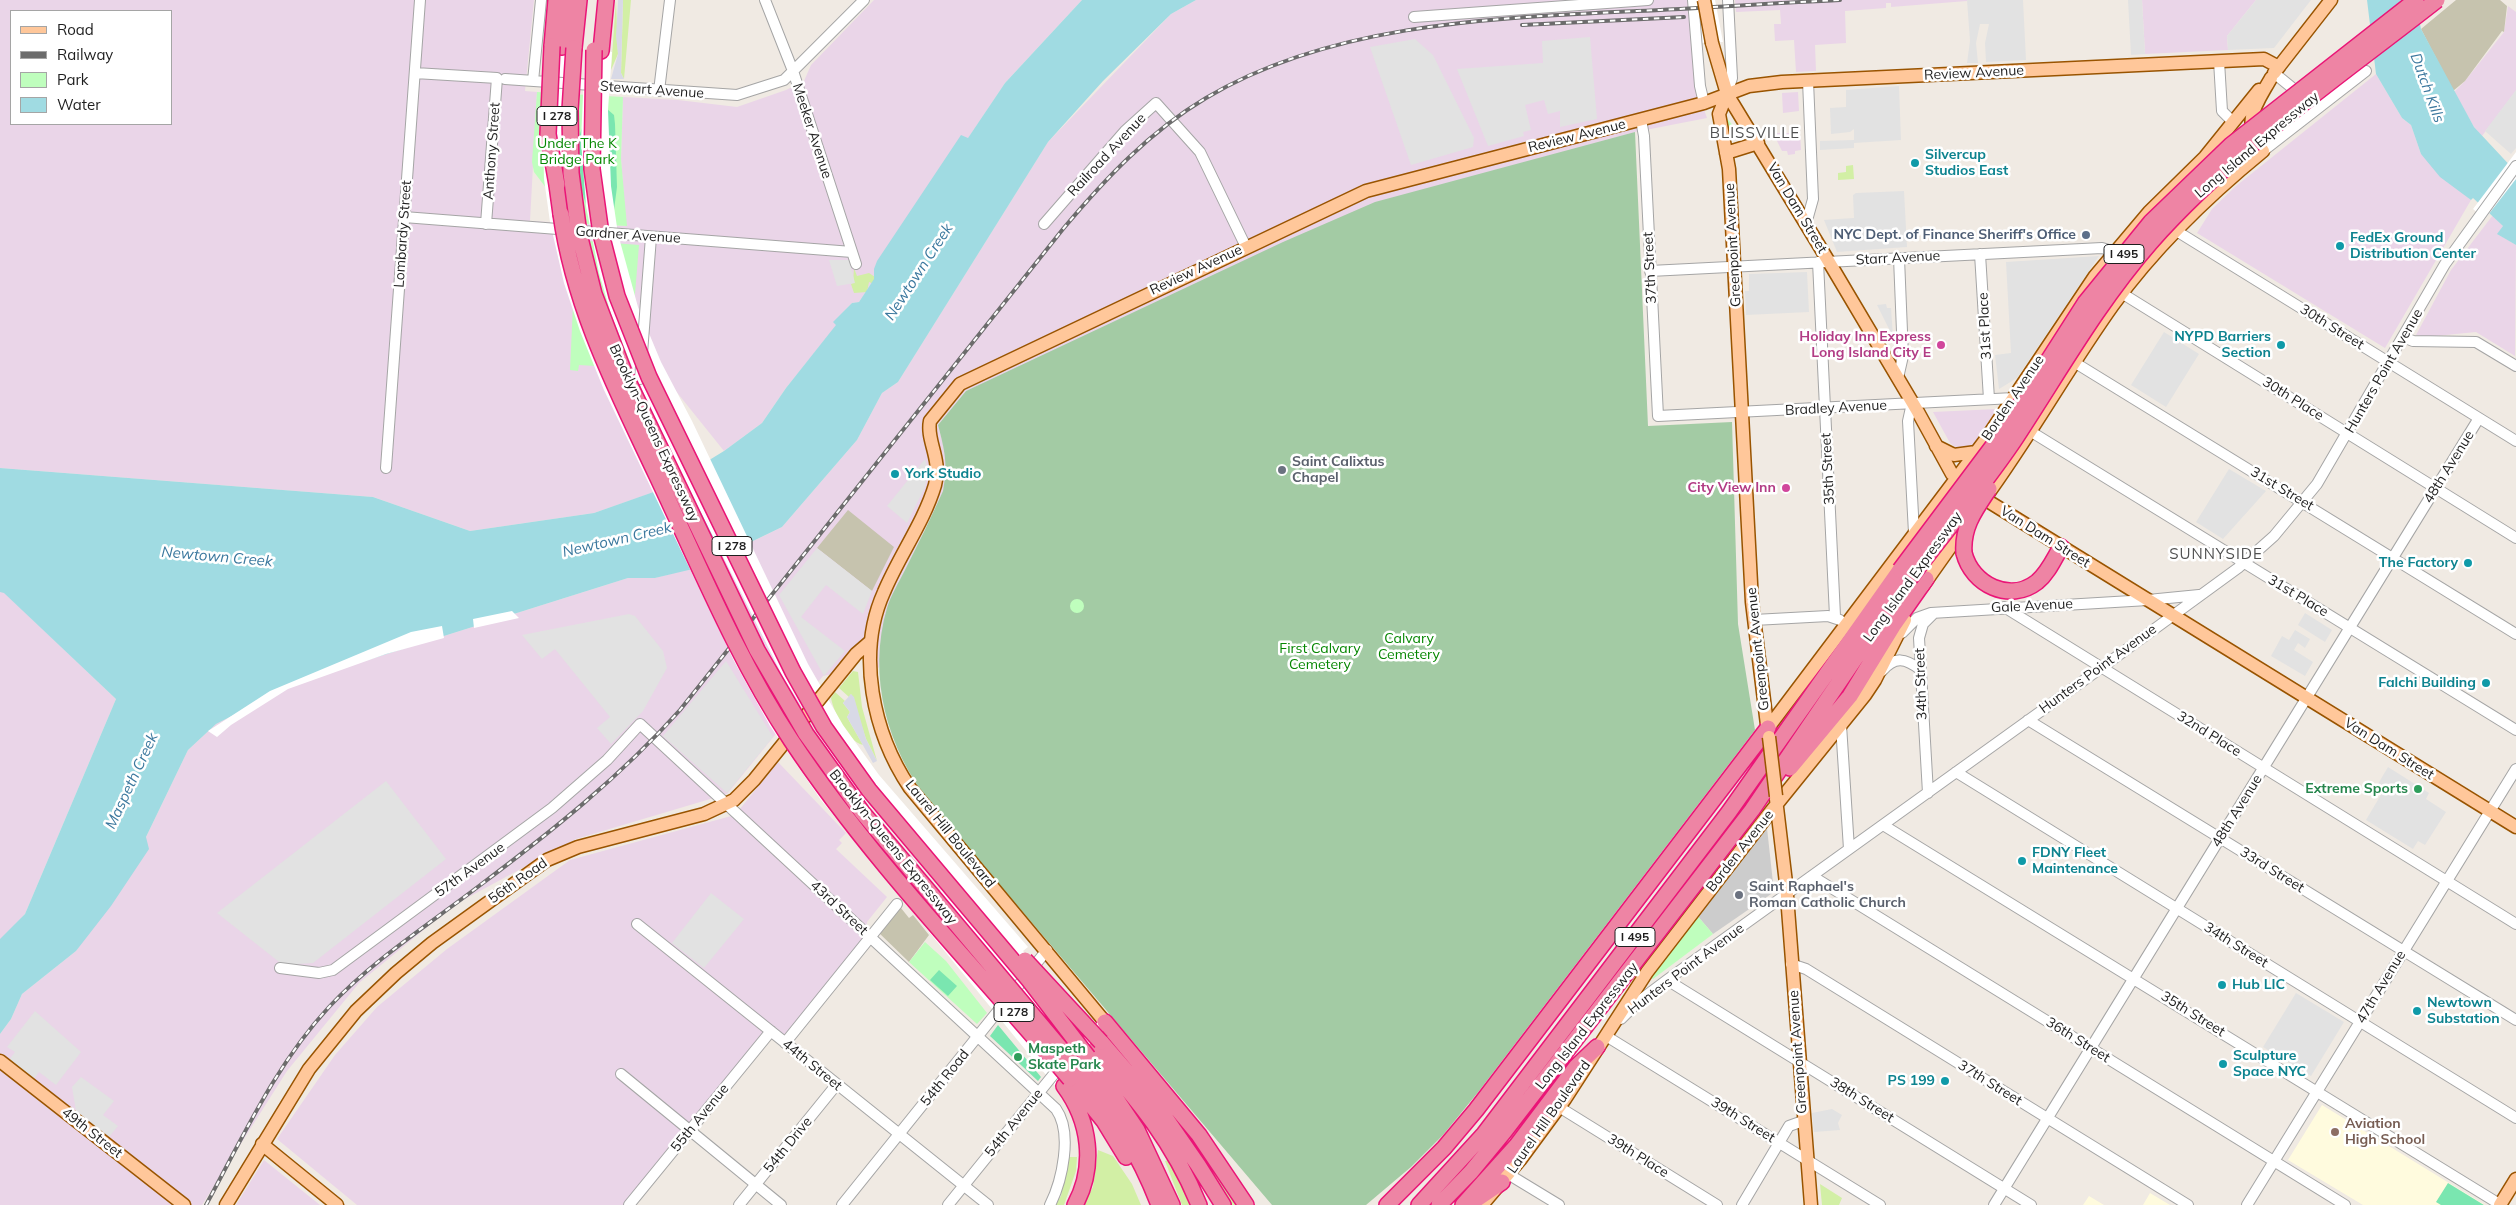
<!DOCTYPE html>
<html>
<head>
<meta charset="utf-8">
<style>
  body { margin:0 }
  #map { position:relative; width:2516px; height:1205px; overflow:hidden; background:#f0eae3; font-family:Mulish,sans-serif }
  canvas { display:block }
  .legend { position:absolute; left:10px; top:10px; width:162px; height:115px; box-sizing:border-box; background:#fff; border:1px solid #a5a5a5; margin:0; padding:6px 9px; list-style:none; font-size:15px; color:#1e1e1e }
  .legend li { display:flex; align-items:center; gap:10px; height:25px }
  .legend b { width:25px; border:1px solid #a5a5a5 }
</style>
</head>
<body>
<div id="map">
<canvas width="2516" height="1205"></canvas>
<ul class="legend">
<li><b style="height:6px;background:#ffc79a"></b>Road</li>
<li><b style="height:6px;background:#6c6c6c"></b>Railway</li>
<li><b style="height:14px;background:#bffebd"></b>Park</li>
<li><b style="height:14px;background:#a0dbe2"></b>Water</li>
</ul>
</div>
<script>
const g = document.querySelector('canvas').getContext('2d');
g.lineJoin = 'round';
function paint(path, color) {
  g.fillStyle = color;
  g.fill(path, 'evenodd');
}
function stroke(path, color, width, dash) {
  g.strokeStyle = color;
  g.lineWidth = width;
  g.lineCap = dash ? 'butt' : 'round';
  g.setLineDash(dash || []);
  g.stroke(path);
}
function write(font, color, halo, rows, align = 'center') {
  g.font = font + ' Mulish,sans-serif';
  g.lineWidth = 5;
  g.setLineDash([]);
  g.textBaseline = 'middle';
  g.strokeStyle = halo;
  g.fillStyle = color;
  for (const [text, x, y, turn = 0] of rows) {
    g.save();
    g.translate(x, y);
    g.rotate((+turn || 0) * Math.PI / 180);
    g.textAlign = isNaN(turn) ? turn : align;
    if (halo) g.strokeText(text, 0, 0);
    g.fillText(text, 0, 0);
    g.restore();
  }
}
const industrial = new Path2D(`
  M0 0H534L525 91 537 92 530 221 626 226 621 159 623 97 678 100 737 107 786 90 804 81 811 65 874 0H1082L1005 83 859 302 852 303 834 322 837 325 786 388 762 423 724 451 675 390 619 392 663 489 594 513 470 531 373 497 0 468ZM11 11H171V124H11Z
  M1196 0H1688L1695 84 1707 118 1635 132 966 391 938 425 947 458V475L943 492 888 606 881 637 879 668 862 656 851 670 823 676 727 794 576 839 454 905 359 983 287 1071 202 1205H0V1034L11 1019 22 994 76 951 146 837 188 750 216 724 301 681 628 578H655L706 564 782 527 857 440 882 393 898 382 1048 142 1171 14Z
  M1735 0H1967V1L1891 7V3H1886V8L1845 11 1846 43 1815 45 1816 71 1796 72 1794 40 1775 41 1774 24H1781L1780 10 1736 12Z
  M2142 0H2256L2227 36 2228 50 2145 54Z
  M2508 6 2516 12V91L2482 136 2474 127 2454 92 2465 81 2504 32Z
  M2376 74 2402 118 2411 125 2421 154 2471 200 2385 348 2197 233 2212 209 2236 186Z
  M1798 92 1799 111 1783 113 1782 93Z
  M1773 133H1800L1801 150 1795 151V154L1788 155 1787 151H1782Z
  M2493 215 2503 226 2498 234 2516 245 2515 356 2476 332 2426 337 2416 335 2451 270Z
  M1997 409 1972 446 1958 449 1950 443 1933 412Z
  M0 592H4L116 699 25 914 0 941Z
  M778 762 846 833 839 840 842 843 836 849 887 897 867 922 866 943 785 1043 772 1032 629 1205H357L277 1139 335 1055 377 1007 447 949 570 860 735 815Z
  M264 1160 320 1205H236Z`);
const education = new Path2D(`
  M2322 1105 2485 1205H2363L2288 1160Z
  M2150 1193 2170 1205H2143Z
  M2089 1196 2104 1205H2083Z`);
const religious = new Path2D(`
  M1767 828 1774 892 1713 934 1695 913Z`);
const construction = new Path2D(`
  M2456 0H2500L2507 6 2504 32 2502 31 2465 81 2453 91 2421 29Z
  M848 510 894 547 872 591 817 548Z
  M901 908 909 918 913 915 929 935 909 962 878 932Z`);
const grass = new Path2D(`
  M616 0 618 54 611 70Z
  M623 0H631L624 79 621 73Z
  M1853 165 1854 179 1838 180V173L1846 172V166Z
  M854 268 857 276 869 273 878 279 874 284 869 282 867 292 854 293 851 284 853 283Z
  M853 671 858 672 862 707 877 761 866 739 851 694 849 697 839 688Z
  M835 692 845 701 843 703 850 712 847 717 863 745C847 741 834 713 831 698Z
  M1172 1114H1177L1241 1205H1230L1221 1195Z
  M1098 1150 1113 1156 1132 1184 1141 1205H1083L1093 1187Z
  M1068 1157H1077L1076 1171 1064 1205H1055L1061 1196Z
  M1168 1160 1178 1176 1191 1205H1182L1165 1161Z
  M1820 1184 1842 1198 1839 1205H1822Z`);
const cemetery = new Path2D(`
  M1635 132 1648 426 1732 422 1738 624 1755 730 1479 1091 1443 1135 1411 1167 1366 1205H1272L931 804C887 749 867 676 887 608 891 595 899 582 905 570 918 544 931 518 943 491 948 465 945 451 938 425L966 391 1283 242 1375 202Z`);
const park = new Path2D(`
  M537 92 623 97 621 159 627 226 550 222V193L534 172 532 162Z
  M1726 117 1742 137 1731 140Z
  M576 240 639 245 629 368 579 365 578 371 570 370Z
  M1070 606a7 7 0 1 1 14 0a7 7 0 1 1-14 0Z
  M1695 913 1713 934 1653 979 1650 977Z
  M925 942 946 961 987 1013 977 1024 909 962Z`);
const pitch = new Path2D(`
  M607 109 614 115 615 124 617 187 614 210 587 206C579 187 573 142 584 124 588 117 600 113 607 109Z
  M939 970 957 986 948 996 930 980Z
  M998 1025 1041 1077 1038 1081 990 1036Z
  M2448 1183 2484 1205H2441L2436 1202Z`);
const parking = new Path2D(`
  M1967 0H2023L2026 60 1986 62 1985 43 1989 24H1980L1976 43 1978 63H1967L1970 41Z
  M2128 0H2142L2145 54 2131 55Z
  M2256 0H2311L2274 48 2228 50 2227 36Z
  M1590 37 1597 119 1560 127V111L1548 114 1544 100 1525 105 1531 130 1523 132 1524 136 1488 146 1457 69 1543 63 1542 41Z
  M1415 39 1433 55 1474 138 1473 147 1411 165 1370 47Z
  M1899 86 1901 140 1854 143V148L1820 150V141L1854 140V129L1850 132 1831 134 1830 108 1846 107V90Z
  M2516 90V148L2511 154 2485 131Z
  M1904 191 1907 247 1837 252 1824 220 1854 218 1853 195 1856 193Z
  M2099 256 2017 378 1999 389 1995 355 2011 353 2006 262Z
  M829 260H849L855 283 837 286Z
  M1807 272 1809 312 1746 315 1745 291H1749V274Z
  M1886 304 1887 308H1891L1893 337 1877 305Z
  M2164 332 2199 354 2166 407 2131 385Z
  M925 459 928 470 925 487 907 523 887 506Z
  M2229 469 2266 491 2223 539 2196 522Z
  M817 548 872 591 863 614 826 585 801 617 845 651 824 676 779 595Z
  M2305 613 2332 630 2325 642 2298 625Z
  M629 614 635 616 663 651 667 668 643 711 611 744 597 728 610 717 555 649 542 659 522 635Z
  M2295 630 2310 639 2305 648 2298 643 2294 650 2313 662 2305 676 2271 656 2282 636 2289 640Z
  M726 661 773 737 727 793 663 736Z
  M2388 767 2429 793 2426 799 2446 812 2425 845 2418 841 2413 849 2366 820 2382 793 2375 789Z
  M386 781 446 859 313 963 283 965 217 913Z
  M711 893 744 919 704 968 672 943Z
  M2296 993 2344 1022 2311 1076 2263 1047Z
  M35 1011 81 1052 56 1085 39 1072 34 1079 9 1060 15 1052 7 1047Z
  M81 1077 114 1101 103 1115 118 1126 109 1137 76 1111 72 1087Z
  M1832 1109 1842 1115 1838 1123 1840 1130 1814 1132 1812 1113Z`);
const plaza = new Path2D(`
  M618 0H623L621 73 624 79H611L618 54 616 36Z
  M851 694 854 697 866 739 877 761 873 763 847 717 850 712 843 703Z`);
const water = new Path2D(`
  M1082 0H1196L1171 14 1103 81 1048 142 898 382 882 393 857 440 782 527 697 568 655 578H628L301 681 216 724 188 750 146 837 149 849 111 906 76 951 22 994 11 1019 0 1034V939L25 914 116 699 4 593 0 592V468L373 497 470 531 594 513 662 489 724 451 762 423 786 388 836 325 833 322 852 303 859 302 874 279V269L877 261 961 135 968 138 1005 83Z
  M2367 0H2415L2421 29 2474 127 2516 172V245L2497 234 2503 226 2473 198 2471 200 2440 177 2421 154 2411 125 2402 118 2376 74Z`);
const pier = new Path2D(`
  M1693 0H1715L1723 42 1701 43Z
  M545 45 578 48 574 142 586 238 612 331 761 647 832 763 938 894 941 890 865 800 829 751 782 675 658 426 628 357 611 314 599 273 586 206 581 141 585 50 612 52 608 110 611 186 618 234 638 307 661 362 692 421 808 664 843 725 879 775 1028 947 1023 951 1104 1039 1060 1092 821 800 770 726 734 661 604 390 580 331 564 283 550 222 544 179 542 99Z
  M2516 152V179L2485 219 2473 209Z
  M512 611 519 618 474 628 473 619Z
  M442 626 444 638 386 654 288 689 231 725 217 737 208 731 270 691 411 632Z`);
const minor = new Path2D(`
  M765 0 793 71 856 264
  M1693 0 1700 86 1704 103
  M1414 17 1648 0
  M2219 61 2222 111 2233 122
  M415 73 497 78 486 224
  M2274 73 2301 95
  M505 79 737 95 784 80 864 0
  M533 81 541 0
  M659 91 670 0
  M1727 94 1732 78 1728 0
  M1641 120 1644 136 1658 416 2014 398
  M2263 151 2366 71
  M404 217 852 252
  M1044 224 1125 131 1156 103 1200 152 1246 247
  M1806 224 1813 199 1808 81
  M2170 227 2516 441
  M1980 254 1989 399
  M1818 262 1835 616
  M1650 271 2102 248 2115 252
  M2115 289 2516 538
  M2403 337 2413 341 2476 342 2516 366
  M2069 359 2516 634
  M1898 378 1903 356 1899 258
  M640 379 651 237
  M1912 403 1908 421 1914 533
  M2025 428 2516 730
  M386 468 420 0
  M2004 607 2516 924
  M1754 620 1828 616 1840 620
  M1902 633 1917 618 1931 613 2148 600 2199 595
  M1882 671C1895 656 1905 658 1921 670
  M2028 720 2516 1020
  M1841 725 1849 849
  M1956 772 2516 1118
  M1928 793 1919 638 1923 624 1933 614
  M1883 825 2501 1205
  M1812 876 2345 1205
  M637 924 988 1205
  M1791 964 1806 969 2188 1205
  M280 968 319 973 333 970 552 808 607 760 640 724 1056 1109C1073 1133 1062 1181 1050 1205
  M1667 980 2031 1205
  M1621 1019 1639 1001 1667 980 2101 668 2238 568 2274 536 2317 484 2445 264 2516 166
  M1606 1036 1880 1205
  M785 1043 897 904
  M621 1074 781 1205
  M1559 1107 1717 1205
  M1508 1174 1559 1205
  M629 1205 771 1031
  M739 1205 837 1084
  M842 1205 1047 950
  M948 1205 1058 1069 1105 1022
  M1742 1205 1789 1126 1803 1121
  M1994 1205 2479 418
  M2247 1205 2516 769`);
const major = new Path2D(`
  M1712 43 1727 94 1829 262 1918 412 1952 474 1991 503 2516 827
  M2274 73 2331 0
  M1727 94 1719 114 1729 169 1752 602 1768 733
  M1726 153 1758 143
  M1936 446 1954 455 1976 452
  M1985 498C2031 435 2068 368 2113 305 2155 247 2208 196 2263 151 2240 122 2256 105 2271 78
  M1922 587 1968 522
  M1768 728 1986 439 2095 276 2149 212 2205 157 2259 90
  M1776 799 1786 883 1811 1205
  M1105 1022 910 788C873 733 856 654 884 592 899 556 924 522 935 485 942 458 926 441 930 421L960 384 1366 191 1704 103 1749 86 1782 82 2264 59 2279 67
  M0 1061 184 1205
  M262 1144 337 1205
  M226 1205 309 1069 356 1011 396 973 432 943 547 860 578 847 704 814 734 800 754 780 856 654 871 641
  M1482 1205 1520 1160 1565 1099 1647 972 1768 815 1865 695 1875 680 1905 620
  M2500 1205 2516 1179`);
const highway = new Path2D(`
  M552 46 556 0
  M562 47 568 0
  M574 48 579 0
  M601 51 606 0
  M557 185 561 214
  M1964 553C1972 585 2010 603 2037 582 2048 573 2054 559 2061 547
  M1790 768 1850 696 1893 626 1926 579
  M1105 1022 1199 1135 1246 1205
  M1101 1042 1160 1110 1198 1165 1223 1205
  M1094 1050C1138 1100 1174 1143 1199 1205
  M1088 1057 1137 1130 1172 1205
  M1078 1069C1112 1110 1140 1155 1159 1205
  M1070 1079 1104 1121 1126 1157
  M1064 1086C1090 1121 1096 1166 1075 1205
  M1477 1199 1502 1182
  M1387 1205 1444 1148 1476 1110 1768 728
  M1419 1205 1484 1134 1729 812 1900 570
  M1439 1205 1471 1172 1504 1132 1752 810 1910 578
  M1463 1205 1517 1145 1576 1067 1597 1047`);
const rail = new Path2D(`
  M1522 25 1684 17
  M206 1205C243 1137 276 1064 329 1007 373 960 428 925 479 886 551 832 620 777 680 710L1063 229C1105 179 1149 132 1206 98 1332 23 1494 18 1637 11 1705 8 1773 3 1840 0`);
const majorBridge = new Path2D(`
  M1704 0 1712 43
  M1769 737 1776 796`);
const highwayBridge = new Path2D(`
  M552 46 548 134 557 185
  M574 48 570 110 571 173 579 234 594 294 625 375 757 650 806 734 862 812 1078 1069
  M594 50 592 169 601 234 617 296 649 377 793 672 824 727 869 790 1029 980 1088 1057
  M561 214C574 308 617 391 657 476 699 565 737 658 791 740 872 862 976 968 1070 1079
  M1964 553C1962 527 1975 510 1989 489
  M1900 570 1996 442 2085 303 2151 222 2231 145 2416 0
  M1910 578C1944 533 1981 489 2013 442 2058 374 2096 305 2150 243 2233 149 2339 77 2437 0
  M1025 960 1101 1042`);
const markers = [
  [1915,163,5,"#0f9aa8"],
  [2086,235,5,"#5c6f8a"],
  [2340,246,5,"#0f9aa8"],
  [1941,345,5,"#d1479c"],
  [2281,345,5,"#0f9aa8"],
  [1282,470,5,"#6b7280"],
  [895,474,5,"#0f9aa8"],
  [1786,488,5,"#d1479c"],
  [2468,563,5,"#0f9aa8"],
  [2486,683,5,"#0f9aa8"],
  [2418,789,5,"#2e9e5b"],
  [2022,861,5,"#0f9aa8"],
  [1739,895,5,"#6b7280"],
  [2222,985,5,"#0f9aa8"],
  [2417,1011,5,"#0f9aa8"],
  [1018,1057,5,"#2e9e5b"],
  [2223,1064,5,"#0f9aa8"],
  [1945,1081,5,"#0f9aa8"],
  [2335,1132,5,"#8d6e63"]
];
const shields = [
  [557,116,40],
  [2124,254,40],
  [732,546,40],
  [1635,937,40],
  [1014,1012,40]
];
const shieldNames = [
  ["I 278",557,116],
  ["I 495",2124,254],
  ["I 278",732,546],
  ["I 495",1635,937],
  ["I 278",1014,1012]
];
const streetNames = [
  ["Review Avenue",1974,73,-3],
  ["Stewart Avenue",652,90,4],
  ["Meeker Avenue",812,131,72],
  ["Review Avenue",1577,136,-14],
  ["Long Island Expressway",2257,145,-40],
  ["Anthony Street",492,151,-86],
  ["Railroad Avenue",1107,155,-47],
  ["Van Dam Street",1797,208,59],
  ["Lombardy Street",403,234,-86],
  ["Gardner Avenue",628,235,4],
  ["Greenpoint Avenue",1733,245,-93],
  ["Starr Avenue",1898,258,-3],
  ["37th Street",1650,268,-93],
  ["Review Avenue",1196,270,-25],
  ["31st Place",1985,326,-93],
  ["30th Street",2332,327,32],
  ["Hunters Point Avenue",2384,371,-60],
  ["Borden Avenue",2013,398,-56],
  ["30th Place",2293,399,32],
  ["Bradley Avenue",1836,408,-3],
  ["Brooklyn-Queens Expressway",654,433,65],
  ["48th Avenue",2449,467,-58],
  ["35th Street",1828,469,-93],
  ["31st Street",2282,489,31],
  ["Van Dam Street",2045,537,32],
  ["Long Island Expressway",1913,577,-54],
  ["31st Place",2298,596,31],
  ["Gale Avenue",2032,606,-3],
  ["Greenpoint Avenue",1758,649,-96],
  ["Hunters Point Avenue",2098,669,-36],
  ["34th Street",1921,684,-92],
  ["32nd Place",2209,734,32],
  ["Van Dam Street",2389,749,32],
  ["48th Avenue",2237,811,-58],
  ["Laurel Hill Boulevard",950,834,51],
  ["Brooklyn-Queens Expressway",893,847,51],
  ["Borden Avenue",1740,851,-52],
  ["57th Avenue",470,870,-36],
  ["33rd Street",2272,870,32],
  ["56th Road",518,881,-35],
  ["43rd Street",839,908,43],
  ["34th Street",2236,945,32],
  ["Hunters Point Avenue",1686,969,-37],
  ["47th Avenue",2381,987,-59],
  ["35th Street",2193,1014,32],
  ["Long Island Expressway",1587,1026,-52],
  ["36th Street",2078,1040,32],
  ["Greenpoint Avenue",1798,1052,-94],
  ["44th Street",812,1065,39],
  ["54th Road",945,1078,-51],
  ["37th Street",1990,1083,32],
  ["38th Street",1862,1100,32],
  ["Laurel Hill Boulevard",1549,1117,-55],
  ["55th Avenue",700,1118,-51],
  ["39th Street",1743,1120,32],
  ["54th Avenue",1014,1123,-51],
  ["49th Street",92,1133,38],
  ["54th Drive",788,1145,-51],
  ["39th Place",1638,1156,32]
];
const parkNames = [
  ["Under The K",577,144],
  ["Bridge Park",577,160],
  ["Calvary",1409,639],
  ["Cemetery",1409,655],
  ["First Calvary",1320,649],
  ["Cemetery",1320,665]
];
const cultureNames = [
  ["Silvercup",1925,155],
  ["Studios East",1925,171],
  ["FedEx Ground",2350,238],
  ["Distribution Center",2350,254],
  ["NYPD Barriers",2271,337,"right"],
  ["Section",2271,353,"right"],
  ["York Studio",905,474],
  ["The Factory",2458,563,"right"],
  ["Falchi Building",2476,683,"right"],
  ["FDNY Fleet",2032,853],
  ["Maintenance",2032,869],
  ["Hub LIC",2232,985],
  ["Newtown",2427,1003],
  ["Substation",2427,1019],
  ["Sculpture",2233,1056],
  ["Space NYC",2233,1072],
  ["PS 199",1935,1081,"right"]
];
const serviceNames = [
  ["NYC Dept. of Finance Sheriff's Office",2076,235]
];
const hotelNames = [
  ["Holiday Inn Express",1931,337],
  ["Long Island City E",1931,353],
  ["City View Inn",1776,488]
];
const worshipNames = [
  ["Saint Calixtus",1292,462],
  ["Chapel",1292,478],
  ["Saint Raphael's",1749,887],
  ["Roman Catholic Church",1749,903]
];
const leisureNames = [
  ["Extreme Sports",2408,789],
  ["Maspeth",1028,1049,"left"],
  ["Skate Park",1028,1065,"left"]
];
const educationNames = [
  ["Aviation",2345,1124],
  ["High School",2345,1140]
];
const waterNames = [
  ["Dutch Kills",2427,88,70],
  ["Newtown Creek",919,272,-57],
  ["Newtown Creek",617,540,-13],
  ["Newtown Creek",217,557,5],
  ["Maspeth Creek",132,781,-65]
];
const neighbourhoodNames = [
  ["BLISSVILLE",1755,133],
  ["SUNNYSIDE",2216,554]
];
paint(industrial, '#ead5e8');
paint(education, '#fffbde');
paint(religious, '#ccc');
paint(construction, '#c6c3ae');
paint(grass, '#d2efa5');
paint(cemetery, '#a3cba4');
paint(park, '#bffebd');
paint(pitch, '#7ae6b0');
paint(parking, '#e2e2e2');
paint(plaza, '#d8d9e6');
paint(water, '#a0dbe2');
paint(pier, '#fff');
stroke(minor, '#a5a5a5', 12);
stroke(major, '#995400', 15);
stroke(highway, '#ea1577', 18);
stroke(minor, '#fff', 10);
stroke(major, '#ffc79a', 12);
stroke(highway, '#ee84a4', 15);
stroke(rail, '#6c6c6c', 4);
stroke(rail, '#fff', 2, [5.5]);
stroke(majorBridge, '#995400', 15, []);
stroke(highwayBridge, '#ea1577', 18, []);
stroke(majorBridge, '#ffc79a', 12);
stroke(highwayBridge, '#ee84a4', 15);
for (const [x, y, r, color] of markers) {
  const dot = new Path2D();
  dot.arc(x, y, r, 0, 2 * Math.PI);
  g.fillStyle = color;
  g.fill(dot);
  stroke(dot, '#fff', 2);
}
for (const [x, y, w] of shields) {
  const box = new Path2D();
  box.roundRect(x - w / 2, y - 9.5, w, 19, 4);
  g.fillStyle = '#fff';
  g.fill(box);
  stroke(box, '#1e1e1e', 1);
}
write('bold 12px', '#1e1e1e', null, shieldNames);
write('14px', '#1e1e1e', '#fff', streetNames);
write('14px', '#068702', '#fff', parkNames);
write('bold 14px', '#0d838f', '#fff', cultureNames, 'left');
write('bold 14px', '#4e5e75', '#fff', serviceNames, 'right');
write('bold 14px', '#b23c85', '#fff', hotelNames, 'right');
write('bold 14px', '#5b616d', '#fff', worshipNames, 'left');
write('bold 14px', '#27864d', '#fff', leisureNames, 'right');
write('bold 14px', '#785e54', '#fff', educationNames, 'left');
write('italic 15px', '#3b789e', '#fff', waterNames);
g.letterSpacing = '1px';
write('15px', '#515151', '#fff', neighbourhoodNames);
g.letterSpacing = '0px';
</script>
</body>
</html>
